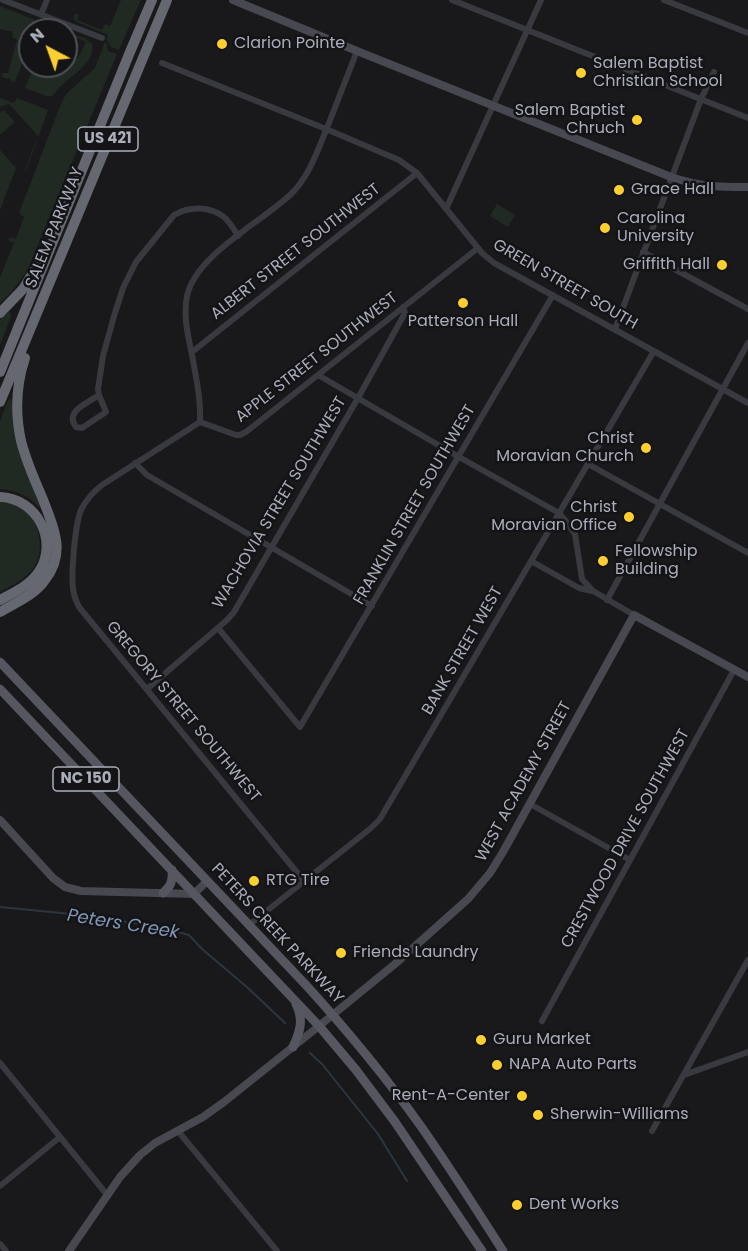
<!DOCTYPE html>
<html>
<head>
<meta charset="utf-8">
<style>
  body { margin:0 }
  #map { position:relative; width:748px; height:1251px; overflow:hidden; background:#19191b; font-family:Poppins,sans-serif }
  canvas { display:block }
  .north { position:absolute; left:18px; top:18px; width:60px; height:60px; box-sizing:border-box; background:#141316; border:2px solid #505158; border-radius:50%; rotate:319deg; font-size:16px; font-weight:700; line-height:24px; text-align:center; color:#aaaebb }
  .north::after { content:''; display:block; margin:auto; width:21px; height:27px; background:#fccf30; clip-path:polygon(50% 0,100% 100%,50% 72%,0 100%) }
</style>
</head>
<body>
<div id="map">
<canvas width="748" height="1251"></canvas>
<div class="north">N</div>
</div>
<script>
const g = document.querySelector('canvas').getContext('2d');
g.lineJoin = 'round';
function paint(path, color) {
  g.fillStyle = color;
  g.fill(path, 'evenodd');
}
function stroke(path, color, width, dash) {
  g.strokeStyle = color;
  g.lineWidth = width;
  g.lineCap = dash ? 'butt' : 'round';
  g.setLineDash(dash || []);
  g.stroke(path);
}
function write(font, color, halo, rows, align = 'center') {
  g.font = font + ' Poppins,sans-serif';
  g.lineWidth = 5;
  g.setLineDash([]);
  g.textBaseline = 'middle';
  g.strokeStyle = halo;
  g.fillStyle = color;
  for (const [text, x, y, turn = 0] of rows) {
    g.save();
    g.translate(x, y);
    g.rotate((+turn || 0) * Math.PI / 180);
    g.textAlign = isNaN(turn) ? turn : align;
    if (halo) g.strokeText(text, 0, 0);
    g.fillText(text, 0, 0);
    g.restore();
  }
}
const green = new Path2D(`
  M121 0H141L119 50 111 47 106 39 108 35 77 22 73 18 75 14H77L79 15 77 20 102 30 105 24 110 26Z
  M0 6 38 21 35 30H30V43L15 82 11 81V79L8 78 7 79 1 76 3 73H8L17 40 12 37 13 32 0 29Z
  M70 34 85 38 91 43 92 42C96 63 74 73 62 85 58 88 56 93 52 96H46L25 88 34 66H55L61 68 78 58 86 42 72 36 70 41 68 42 67 40Z
  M105 42 107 44 108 51 117 54 31 262C24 277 12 293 0 303V277L14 243 8 240 10 237 16 239 24 217 19 213 62 101 67 93 95 68Z
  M0 98 14 103 17 98 48 110 26 171 25 170 38 136 9 104 0 107Z
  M4 110 15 122 0 135V113Z
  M0 150 16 168 0 210Z
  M497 204 515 215 508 227 490 216Z
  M9 312 11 314 10 319 0 345V319Z
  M14 398 42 506 39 507C27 495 16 490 0 489V421L8 400Z
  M0 502C6 503 13 503 18 506 39 516 46 549 34 567 26 579 12 585 0 592Z`);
const stream = new Path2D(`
  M0 907 61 913 156 926 189 935 202 949 248 988 285 1023
  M310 1053 322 1064 378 1134 407 1181`);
const street = new Path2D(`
  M3 0 102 38
  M452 0 748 118
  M664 0 748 33
  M41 14 47 0
  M162 63 326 129 399 160 417 173 482 253 494 263 748 403
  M446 209 541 0
  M643 252 748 309
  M615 329 701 99 714 72
  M192 352 417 173
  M318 375 459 457 559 513 568 524 575 534 582 579 593 591 634 615
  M99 395C88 403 64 411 76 427L82 428 106 412 99 395 98 389 103 356 114 316 123 288 136 262 174 215C189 206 210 206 224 217 230 222 234 229 238 236
  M200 422C201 399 196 377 192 355 188 335 183 317 187 296 196 255 260 223 290 195 309 177 317 152 327 128 337 102 347 77 357 51
  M135 463 147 475 372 606
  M588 464 748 553
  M531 561 579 588 592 591
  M607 600 748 343
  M218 628 300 727 553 295
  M147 689 227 620 234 612 358 398 405 313 403 307
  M530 804 630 860
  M304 881 79 607C76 601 74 596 73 589 71 574 75 524 81 510 86 500 93 492 102 485L200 422 236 435H240L246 432 478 248
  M249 925 371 828 380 819 654 351
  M542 1021 734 670
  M0 1063 108 1196
  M684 1075 748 1052
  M178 1131 277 1251
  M652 1131 748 960
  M0 1186 60 1137
  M0 1244 6 1251`);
const secondary = new Path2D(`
  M233 0 357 51 671 177C701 187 718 187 748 187
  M0 820 53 878 65 887 81 891 194 894 207 881
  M69 1251 120 1177 140 1155 155 1143 203 1117 224 1102 319 1026 395 964 468 899 490 873 503 852 634 615 748 677`);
const primary = new Path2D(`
  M0 662 305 984C346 1029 385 1076 420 1125 449 1166 476 1209 503 1251
  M0 689 319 1026 356 1070 395 1122 482 1251
  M163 893C171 886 173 881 172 870
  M293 1047C300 1032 304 1020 296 1004`);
const highway = new Path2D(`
  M0 313 23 289 37 266
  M0 372 130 52 152 0
  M0 402 167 0
  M0 497C37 498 60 542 38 573 29 586 13 593 0 600
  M0 612C15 603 35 595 45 580 67 552 53 526 42 497 34 479 26 460 21 441 15 413 16 385 25 358`);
const markers = [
  [222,44,6,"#fccf30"],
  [581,73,6,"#fccf30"],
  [637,120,6,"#fccf30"],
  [619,190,6,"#fccf30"],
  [605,228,6,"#fccf30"],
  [722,265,6,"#fccf30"],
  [463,303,6,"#fccf30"],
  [646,448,6,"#fccf30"],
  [629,517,6,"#fccf30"],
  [603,561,6,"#fccf30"],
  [254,881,6,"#fccf30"],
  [341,953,6,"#fccf30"],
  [481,1040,6,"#fccf30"],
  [497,1065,6,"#fccf30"],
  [522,1096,6,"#fccf30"],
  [538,1115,6,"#fccf30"],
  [517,1205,6,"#fccf30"]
];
const shields = [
  [108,139,60],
  [86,779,66]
];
const shieldNames = [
  ["US 421",108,139],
  ["NC 150",86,779]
];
const poiNames = [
  ["Clarion Pointe",234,44],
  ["Salem Baptist",593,64],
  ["Christian School",593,82],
  ["Salem Baptist",625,111,"right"],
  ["Chruch",625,129,"right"],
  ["Grace Hall",631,190],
  ["Carolina",617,219],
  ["University",617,237],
  ["Griffith Hall",710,265,"right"],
  ["Patterson Hall",463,322,"center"],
  ["Christ",634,439,"right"],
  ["Moravian Church",634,457,"right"],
  ["Christ",617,508,"right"],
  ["Moravian Office",617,526,"right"],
  ["Fellowship",615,552],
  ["Building",615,570],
  ["RTG Tire",266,881],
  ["Friends Laundry",353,953],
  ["Guru Market",493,1040],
  ["NAPA Auto Parts",509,1065],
  ["Rent-A-Center",510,1096,"right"],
  ["Sherwin-Williams",550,1115],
  ["Dent Works",529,1205]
];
const streetNames = [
  ["SALEM PARKWAY",55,228,-68],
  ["ALBERT STREET SOUTHWEST",296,252,-38],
  ["GREEN STREET SOUTH",565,285,30],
  ["APPLE STREET SOUTHWEST",317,358,-38],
  ["WACHOVIA STREET SOUTHWEST",280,503,-59],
  ["FRANKLIN STREET SOUTHWEST",415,505,-60],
  ["BANK STREET WEST",463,651,-60],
  ["GREGORY STREET SOUTHWEST",183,712,50],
  ["WEST ACADEMY STREET",524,782,-61],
  ["CRESTWOOD DRIVE SOUTHWEST",626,839,-61],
  ["PETERS CREEK PARKWAY",277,934,47]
];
const waterNames = [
  ["Peters Creek",123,925,9]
];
paint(green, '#202922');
stroke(stream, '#2d3640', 2);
stroke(street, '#393a40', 6);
stroke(secondary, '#474850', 8);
stroke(primary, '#55565f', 9);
stroke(highway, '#656771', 10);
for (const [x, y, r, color] of markers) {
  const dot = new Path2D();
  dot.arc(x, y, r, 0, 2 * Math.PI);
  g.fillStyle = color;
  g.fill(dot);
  stroke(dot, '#141316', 2);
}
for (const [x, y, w] of shields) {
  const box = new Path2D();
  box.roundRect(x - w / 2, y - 12, w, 24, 4.5);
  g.fillStyle = '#141316';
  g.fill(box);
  stroke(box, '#aaaebb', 1.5);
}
write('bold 15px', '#aaaebb', null, shieldNames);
write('16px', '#aaaebb', '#141316', poiNames, 'left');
write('16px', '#aaaebb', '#141316', streetNames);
write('italic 18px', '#8097b8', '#141316', waterNames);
</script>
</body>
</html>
